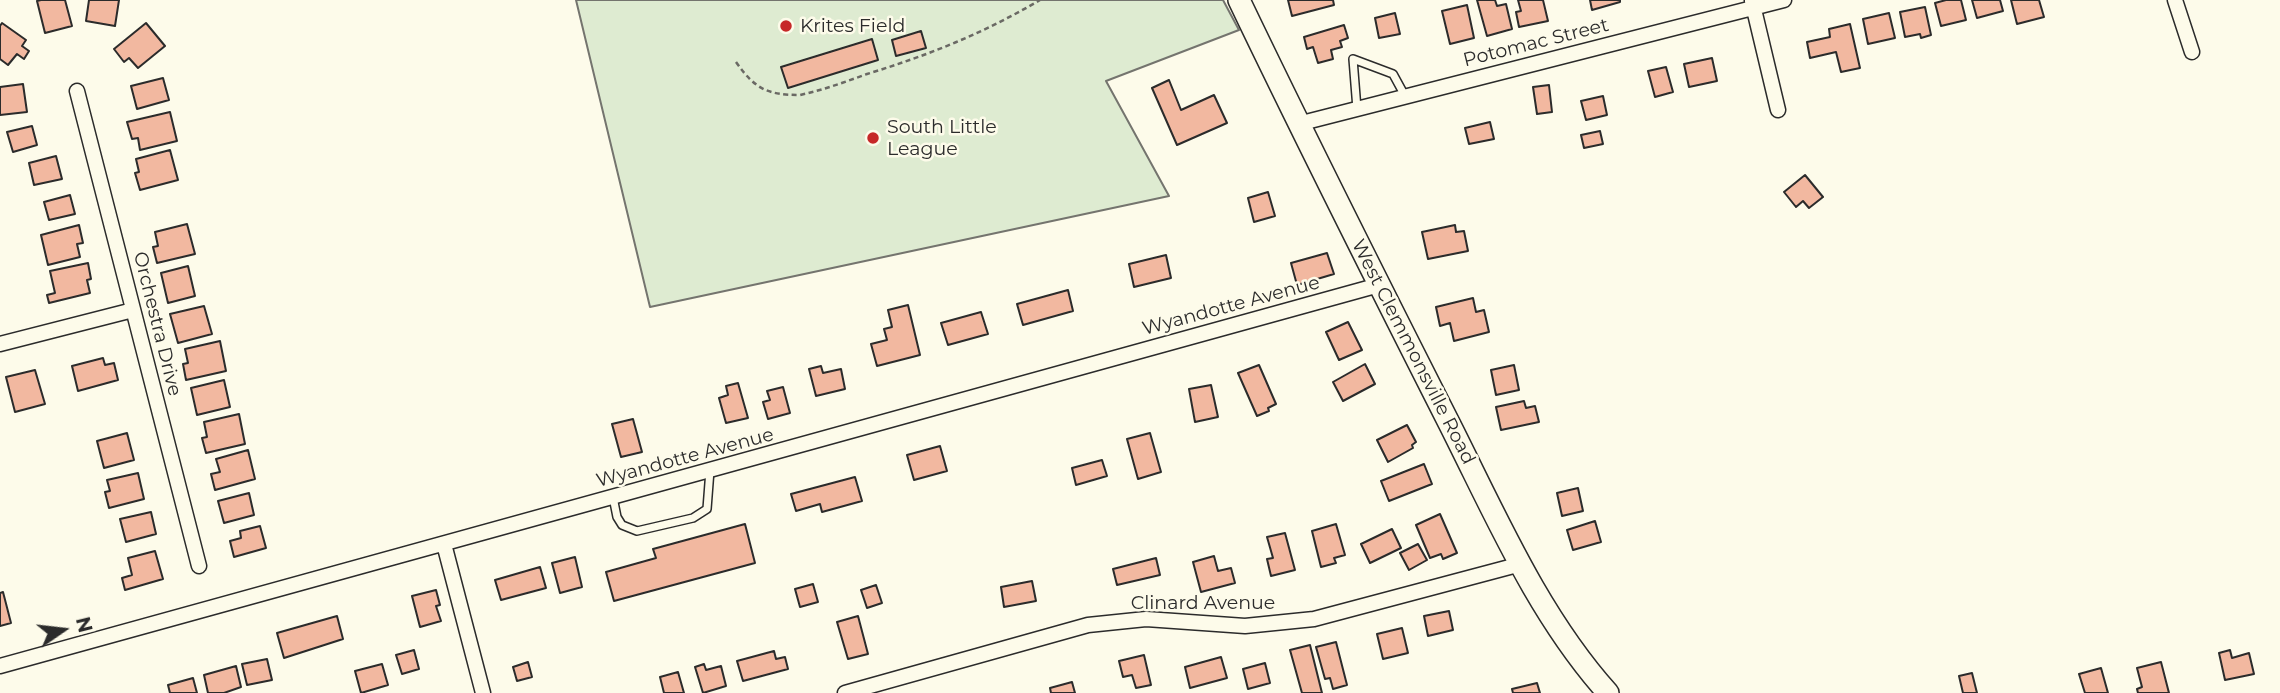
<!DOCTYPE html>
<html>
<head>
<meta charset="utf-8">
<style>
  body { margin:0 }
  #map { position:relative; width:2280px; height:693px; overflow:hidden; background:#fdfbea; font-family:Montserrat,sans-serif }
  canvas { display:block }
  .north { position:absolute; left:28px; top:595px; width:70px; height:70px; -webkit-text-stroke:5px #fdfbea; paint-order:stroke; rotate:76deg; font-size:19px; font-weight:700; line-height:28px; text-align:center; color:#2b2b2b }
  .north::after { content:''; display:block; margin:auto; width:24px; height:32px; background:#2b2b2b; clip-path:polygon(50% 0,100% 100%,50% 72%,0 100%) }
</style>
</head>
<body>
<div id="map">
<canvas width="2280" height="693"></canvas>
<div class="north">N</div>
</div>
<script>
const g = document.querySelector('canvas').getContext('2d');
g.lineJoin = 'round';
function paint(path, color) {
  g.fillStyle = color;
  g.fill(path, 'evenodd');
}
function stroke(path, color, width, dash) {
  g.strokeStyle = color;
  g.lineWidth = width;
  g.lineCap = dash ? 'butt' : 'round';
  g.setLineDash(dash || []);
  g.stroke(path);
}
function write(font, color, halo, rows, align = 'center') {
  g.font = font + ' Montserrat,sans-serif';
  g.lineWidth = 5;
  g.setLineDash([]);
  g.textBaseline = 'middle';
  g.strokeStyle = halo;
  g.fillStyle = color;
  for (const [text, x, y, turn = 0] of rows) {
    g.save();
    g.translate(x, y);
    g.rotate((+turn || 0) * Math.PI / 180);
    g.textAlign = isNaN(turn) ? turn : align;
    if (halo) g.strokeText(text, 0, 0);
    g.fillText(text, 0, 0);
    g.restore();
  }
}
const green = new Path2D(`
  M576 0H1223L1239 30 1106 81 1169 196 650 307Z`);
const building = new Path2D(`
  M41 0H65L72 26 45 33 37 1Z
  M89 0H119L115 26 86 21Z
  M1288 0H1333L1334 5 1292 16Z
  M1477 0H1495L1497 6 1506 4 1512 29 1487 36Z
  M1518 0H1543L1548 21 1519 27 1516 12 1521 11Z
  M1590 0H1620V2L1592 10Z
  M1946 0H1961L1966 20 1941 26 1935 3Z
  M1972 0H2000L2003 11 1977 18Z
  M2011 0H2039L2044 17 2017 24Z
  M1467 5 1474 38 1450 44 1442 11Z
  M1925 7 1931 35 1921 38 1920 34 1905 37 1900 12Z
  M1395 13 1400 34 1379 38 1375 18Z
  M1889 13 1895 38 1868 44 1863 19Z
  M2 23 26 40 22 46 29 51 24 59 17 54 8 65 0 59V26Z
  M146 23 165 46 138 68 129 58 124 62 114 49Z
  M1850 24 1860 68 1841 72 1836 52 1810 58 1807 42 1830 37 1829 29Z
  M1344 25 1348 38 1340 41 1342 47 1331 50 1333 59 1318 63 1313 47 1307 49 1304 37Z
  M921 31 926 48 896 56 892 40Z
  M872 39 878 60 788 88 781 67Z
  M1712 58 1717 81 1689 87 1684 64Z
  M1666 67 1673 92 1655 97 1648 71Z
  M163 78 169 100 137 109 131 86Z
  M1169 80 1181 110 1214 95 1227 123 1177 145 1152 88Z
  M23 84 27 112 0 115V87Z
  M1549 85 1552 112 1537 114 1533 87Z
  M1603 96 1607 115 1586 120 1581 101Z
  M170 112 177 141 140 150 138 138 132 139 127 122Z
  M1490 122 1494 139 1469 144 1465 128Z
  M32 126 37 145 13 152 7 132Z
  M1600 131 1603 144 1584 148 1581 135Z
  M170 150 178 180 140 190 135 173 139 172 136 159Z
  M56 156 62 179 34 185 29 163Z
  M1805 175 1823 197 1809 208 1803 201 1796 207 1784 192Z
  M1268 192 1275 216 1254 222 1248 198Z
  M70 195 75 214 49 220 44 202Z
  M187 224 195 254 157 263 153 247 158 246 155 232Z
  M79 225 83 243 77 244 80 257 48 265 41 235Z
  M1455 225 1456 232 1464 231 1468 251 1428 259 1422 232Z
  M1327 253 1334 274 1297 285 1291 263Z
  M1166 255 1171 278 1134 287 1129 264Z
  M88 263 91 279 87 280 90 293 49 303 47 295 55 293 50 271Z
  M188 266 195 296 168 303 161 273Z
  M1068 290 1073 311 1023 325 1017 304Z
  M1473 298 1476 312 1484 310 1489 332 1454 341 1450 323 1440 326 1436 307Z
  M908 305 920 355 877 366 871 344 887 340 884 329 892 327 888 310Z
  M204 306 212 334 178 343 170 314Z
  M981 312 988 334 948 345 941 323Z
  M1348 322 1362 350 1339 360 1326 332Z
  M220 341 226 371 186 380 183 364 188 363 185 349Z
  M103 358 105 365 114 363 118 380 78 391 72 366Z
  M1365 364 1375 384 1343 401 1333 382Z
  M1259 365 1276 404 1268 408 1269 411 1257 416 1238 373Z
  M1514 365 1519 390 1496 395 1491 370Z
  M821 366 823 373 841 369 845 389 816 396 809 369Z
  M35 370 45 404 15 412 6 377Z
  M224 380 230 407 197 415 191 388Z
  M738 383 748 418 726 423 719 398 728 395 726 386Z
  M1211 385 1218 417 1195 422 1189 389Z
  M783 387 790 413 768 419 763 402 770 400 767 391Z
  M1524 401 1526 408 1535 406 1539 422 1501 430 1496 407Z
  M239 414 245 444 206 453 202 438 207 437 204 422Z
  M633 419 642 452 621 457 612 424Z
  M1407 425 1416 442 1412 445 1413 448 1388 462 1377 440Z
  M127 433 134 460 104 468 97 441Z
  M1150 433 1161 472 1138 479 1127 439Z
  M940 446 947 471 914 480 907 455Z
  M248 450 255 479 215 490 211 474 220 472 216 459Z
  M1102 460 1107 476 1076 485 1072 468Z
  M1424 464 1432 484 1389 501 1381 481Z
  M138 473 144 499 109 508 105 492 110 491 107 480Z
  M855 477 862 501 822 512 820 504 796 511 791 494Z
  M1578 488 1583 511 1562 516 1557 493Z
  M249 493 254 515 224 523 218 501Z
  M151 512 156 534 126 542 120 519Z
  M1440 514 1457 553 1443 559 1441 554 1430 558 1416 525Z
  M1595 521 1601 542 1573 550 1567 530Z
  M745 524 755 563 614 601 606 572 656 558 653 549Z
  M1336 524 1345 555 1334 558 1336 563 1321 567 1312 531Z
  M260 526 266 548 234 557 230 541 241 538 240 531Z
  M1392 529 1401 548 1370 563 1361 544Z
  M1285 533 1295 570 1271 576 1267 559 1273 558 1267 537Z
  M1418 544 1427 560 1409 570 1400 553Z
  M155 551 163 579 125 590 122 578 132 575 128 558Z
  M1214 556 1218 571 1231 568 1235 583 1201 592 1193 562Z
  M575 557 582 587 560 593 552 563Z
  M1156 558 1160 575 1117 585 1113 569Z
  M540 567 546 588 501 600 495 580Z
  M1032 581 1036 601 1004 607 1001 587Z
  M813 584 818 602 800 607 795 589Z
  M876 585 882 603 867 608 861 590Z
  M436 590 440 605 436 606 441 621 420 627 412 596Z
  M3 592 11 623 0 626V593Z
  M1449 611 1453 630 1428 636 1424 616Z
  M337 616 343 639 284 658 277 633Z
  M858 616 868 654 848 659 837 622Z
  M1402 628 1408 653 1383 659 1377 634Z
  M1336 642 1347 685 1333 689 1330 678 1325 679 1316 647Z
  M1310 645 1322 693H1302L1290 650Z
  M414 650 419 669 402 674 396 655Z
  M2230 650 2232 658 2249 653 2254 674 2225 680 2219 653Z
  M774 651 776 659 785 657 788 669 743 681 737 661Z
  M1144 655 1151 685 1136 688 1132 675 1123 677 1119 661Z
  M1221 657 1227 678 1190 688 1185 667Z
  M267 659 272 680 247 685 242 664Z
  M528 662 532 677 517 681 513 667Z
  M2161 662 2169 693H2138L2137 689 2142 687 2137 668Z
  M1265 663 1270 683 1248 689 1243 669Z
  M382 664 388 685 361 693 355 671Z
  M704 664 706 670 721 666 726 686 703 693 695 667Z
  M236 666 241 687 224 693H208L204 675Z
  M2101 668 2108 693H2085L2079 674Z
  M678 672 684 693H664L660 677Z
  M1972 673 1977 693H1963L1959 676Z
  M193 678 197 693H170L168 685Z
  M1072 682 1075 693H1051L1050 688Z
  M1537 683 1540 693H1513L1512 689Z`);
const path = new Path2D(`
  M736 62C755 89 767 95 800 95 823 90 845 82 867 74 929 55 984 33 1040 0`);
const service = new Path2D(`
  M1357 109 1353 59 1393 74 1405 96
  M613 497 617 517 622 525 637 531 693 518 707 509 710 470`);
const minor = new Path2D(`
  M2175 0 2192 52
  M1752 1 1778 110
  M77 91 199 566
  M1298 124 1784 0
  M0 344 133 310
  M444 544 483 693
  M0 666 1379 285
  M845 693 1088 625 1146 619 1245 626 1314 619 1521 564`);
const secondary = new Path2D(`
  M1239 0C1307 142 1378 283 1449 423 1496 516 1538 615 1608 693`);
const markers = [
  [786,26,7,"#c62828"],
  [873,138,7,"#c62828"]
];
const poiNames = [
  ["Krites Field",800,26],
  ["South Little",887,127],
  ["League",887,149]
];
const streetNames = [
  ["Potomac Street",1536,43,-14],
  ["Wyandotte Avenue",1231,306,-15],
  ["Orchestra Drive",157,324,76],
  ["West Clemmonsville Road",1413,352,63],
  ["Wyandotte Avenue",685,458,-15],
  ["Clinard Avenue",1203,603]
];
paint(green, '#deebd1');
stroke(green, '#74746e', 2);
paint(building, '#f2b8a0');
stroke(building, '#2b2b2b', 2);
stroke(service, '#2b2b2b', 10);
stroke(minor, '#2b2b2b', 17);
stroke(secondary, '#2b2b2b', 24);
stroke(path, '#6a6964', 2.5, [5, 3.5]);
stroke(service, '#fdfbea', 7);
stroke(minor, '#fdfbea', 14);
stroke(secondary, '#fdfbea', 21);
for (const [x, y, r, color] of markers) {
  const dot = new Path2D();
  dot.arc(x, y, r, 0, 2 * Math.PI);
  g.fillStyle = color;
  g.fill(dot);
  stroke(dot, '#fdfbea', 2.5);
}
write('19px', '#2b2b2b', '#fdfbea', poiNames, 'left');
write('19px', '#2b2b2b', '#fdfbea', streetNames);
</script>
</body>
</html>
